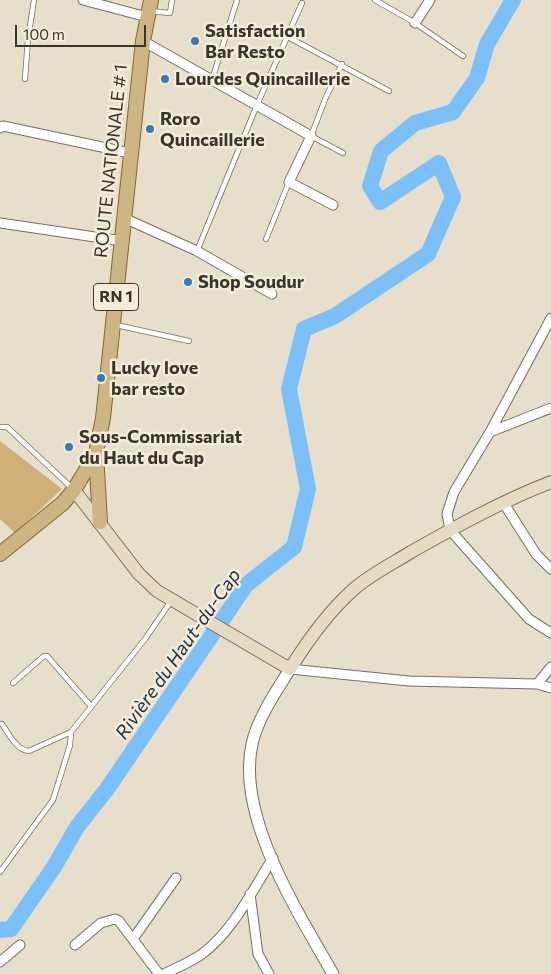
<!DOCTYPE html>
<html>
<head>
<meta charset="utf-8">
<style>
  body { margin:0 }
  #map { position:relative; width:551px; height:974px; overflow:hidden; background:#e8decc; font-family:Commissioner,sans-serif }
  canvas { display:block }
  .scale { position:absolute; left:15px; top:25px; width:131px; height:22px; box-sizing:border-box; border:2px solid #38352d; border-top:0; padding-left:6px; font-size:15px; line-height:18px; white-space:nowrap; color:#38352d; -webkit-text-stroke:4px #f6ebd9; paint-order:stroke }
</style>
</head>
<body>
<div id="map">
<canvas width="551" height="974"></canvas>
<div class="scale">100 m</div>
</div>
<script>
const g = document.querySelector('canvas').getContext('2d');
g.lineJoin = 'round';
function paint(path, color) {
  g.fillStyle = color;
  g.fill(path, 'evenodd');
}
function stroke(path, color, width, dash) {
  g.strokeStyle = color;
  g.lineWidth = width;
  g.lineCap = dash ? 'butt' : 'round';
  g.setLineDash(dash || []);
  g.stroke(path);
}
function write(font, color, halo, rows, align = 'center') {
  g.font = font + ' Commissioner,sans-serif';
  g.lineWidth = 5;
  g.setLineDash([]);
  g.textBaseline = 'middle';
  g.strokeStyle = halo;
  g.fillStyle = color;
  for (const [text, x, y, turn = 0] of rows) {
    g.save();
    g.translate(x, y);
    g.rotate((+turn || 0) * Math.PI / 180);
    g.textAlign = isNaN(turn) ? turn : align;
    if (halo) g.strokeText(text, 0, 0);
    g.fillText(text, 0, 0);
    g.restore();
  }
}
const green = new Path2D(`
  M0 441 62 489 15 533 0 519Z`);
const river = new Path2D(`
  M0 930 11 929 54 867 77 827 107 789 246 585 294 547 308 489 289 389 304 329 335 316 428 254 453 197 439 163 380 202 370 186 381 151 415 123 453 112 477 78 487 44 513 0`);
const service = new Path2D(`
  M375 0 415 23 463 56
  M150 11 170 13 172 0
  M288 37 389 91
  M342 64 326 97 311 136 343 153
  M25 79 28 39 34 0
  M212 80 237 0
  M266 239 289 182
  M197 251 257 105 302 3
  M116 325 189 341
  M0 427H7L73 489
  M13 683 44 656H47L90 705
  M2 724C9 734 16 750 29 751L71 732 145 639 171 601
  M0 872 53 800 70 745 71 732`);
const minor = new Path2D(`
  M83 0 147 17
  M415 23 430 0
  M143 41 311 136 289 182 333 205
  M0 128 3 126 130 153
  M124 218 197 251 272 294
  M0 223 122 241
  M551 318 490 432 454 492 447 514 450 530 529 619 551 633
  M490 432 551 408
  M503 502 536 554 551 569
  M290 669 409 681 537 684 551 688
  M537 684 551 667
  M250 894 258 954 269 974
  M133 939 176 878
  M75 945 101 923 115 919 119 921 159 974
  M0 962 20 945
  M164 974C176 968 191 962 202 954 233 931 252 891 273 858`);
const tertiary = new Path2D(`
  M290 669C276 692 258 717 252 744 236 817 298 912 333 974`);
const secondary = new Path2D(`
  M74 490 139 574 157 591 290 669C308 640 328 612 354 589 371 574 392 564 411 552 457 526 502 501 551 482`);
const primary = new Path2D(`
  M96 453 100 522
  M0 554 63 503 74 490 96 453 103 418 143 41 151 0`);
const markers = [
  [195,41,5,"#387db2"],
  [165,79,5,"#387db2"],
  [150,129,5,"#387db2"],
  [188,282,5,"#387db2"],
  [101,378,5,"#387db2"],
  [69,447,5,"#387db2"]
];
const shields = [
  [116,297,45]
];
const shieldNames = [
  ["RN 1",116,297]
];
const poiNames = [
  ["Satisfaction",205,31],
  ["Bar Resto",205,52],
  ["Lourdes Quincaillerie",175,79],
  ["Roro",160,119],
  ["Quincaillerie",160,140],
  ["Shop Soudur",198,282],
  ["Lucky love",111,368],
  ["bar resto",111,389],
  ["Sous-Commissariat",79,437],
  ["du Haut du Cap",79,458]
];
const streetNames = [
  ["ROUTE NATIONALE # 1",111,161,-84]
];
const waterNames = [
  ["Rivière du Haut-du-Cap",178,654,-55]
];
paint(green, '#ceb078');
stroke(river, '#7cc0f9', 16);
stroke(service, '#786f5f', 6);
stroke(minor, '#786f5f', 11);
stroke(tertiary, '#786f5f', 13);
stroke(secondary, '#786f5f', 14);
stroke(primary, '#836830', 16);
stroke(service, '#fff', 4.5);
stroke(minor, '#fff', 9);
stroke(tertiary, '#fff', 11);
stroke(secondary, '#e6dac2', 12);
stroke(primary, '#cdb584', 14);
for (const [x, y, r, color] of markers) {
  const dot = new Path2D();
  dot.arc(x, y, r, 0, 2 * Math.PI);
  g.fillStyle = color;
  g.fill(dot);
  stroke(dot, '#f6ebd9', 2);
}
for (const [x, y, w] of shields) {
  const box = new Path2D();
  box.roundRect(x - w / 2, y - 13.5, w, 27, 4);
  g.fillStyle = '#f6ebd9';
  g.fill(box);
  stroke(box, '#38352d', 1);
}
write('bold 16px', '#38352d', null, shieldNames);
write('bold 18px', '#38352d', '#f6ebd9', poiNames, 'left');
write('18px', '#38352d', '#f6ebd9', streetNames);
write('italic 19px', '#143148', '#f6ebd9', waterNames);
</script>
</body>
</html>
